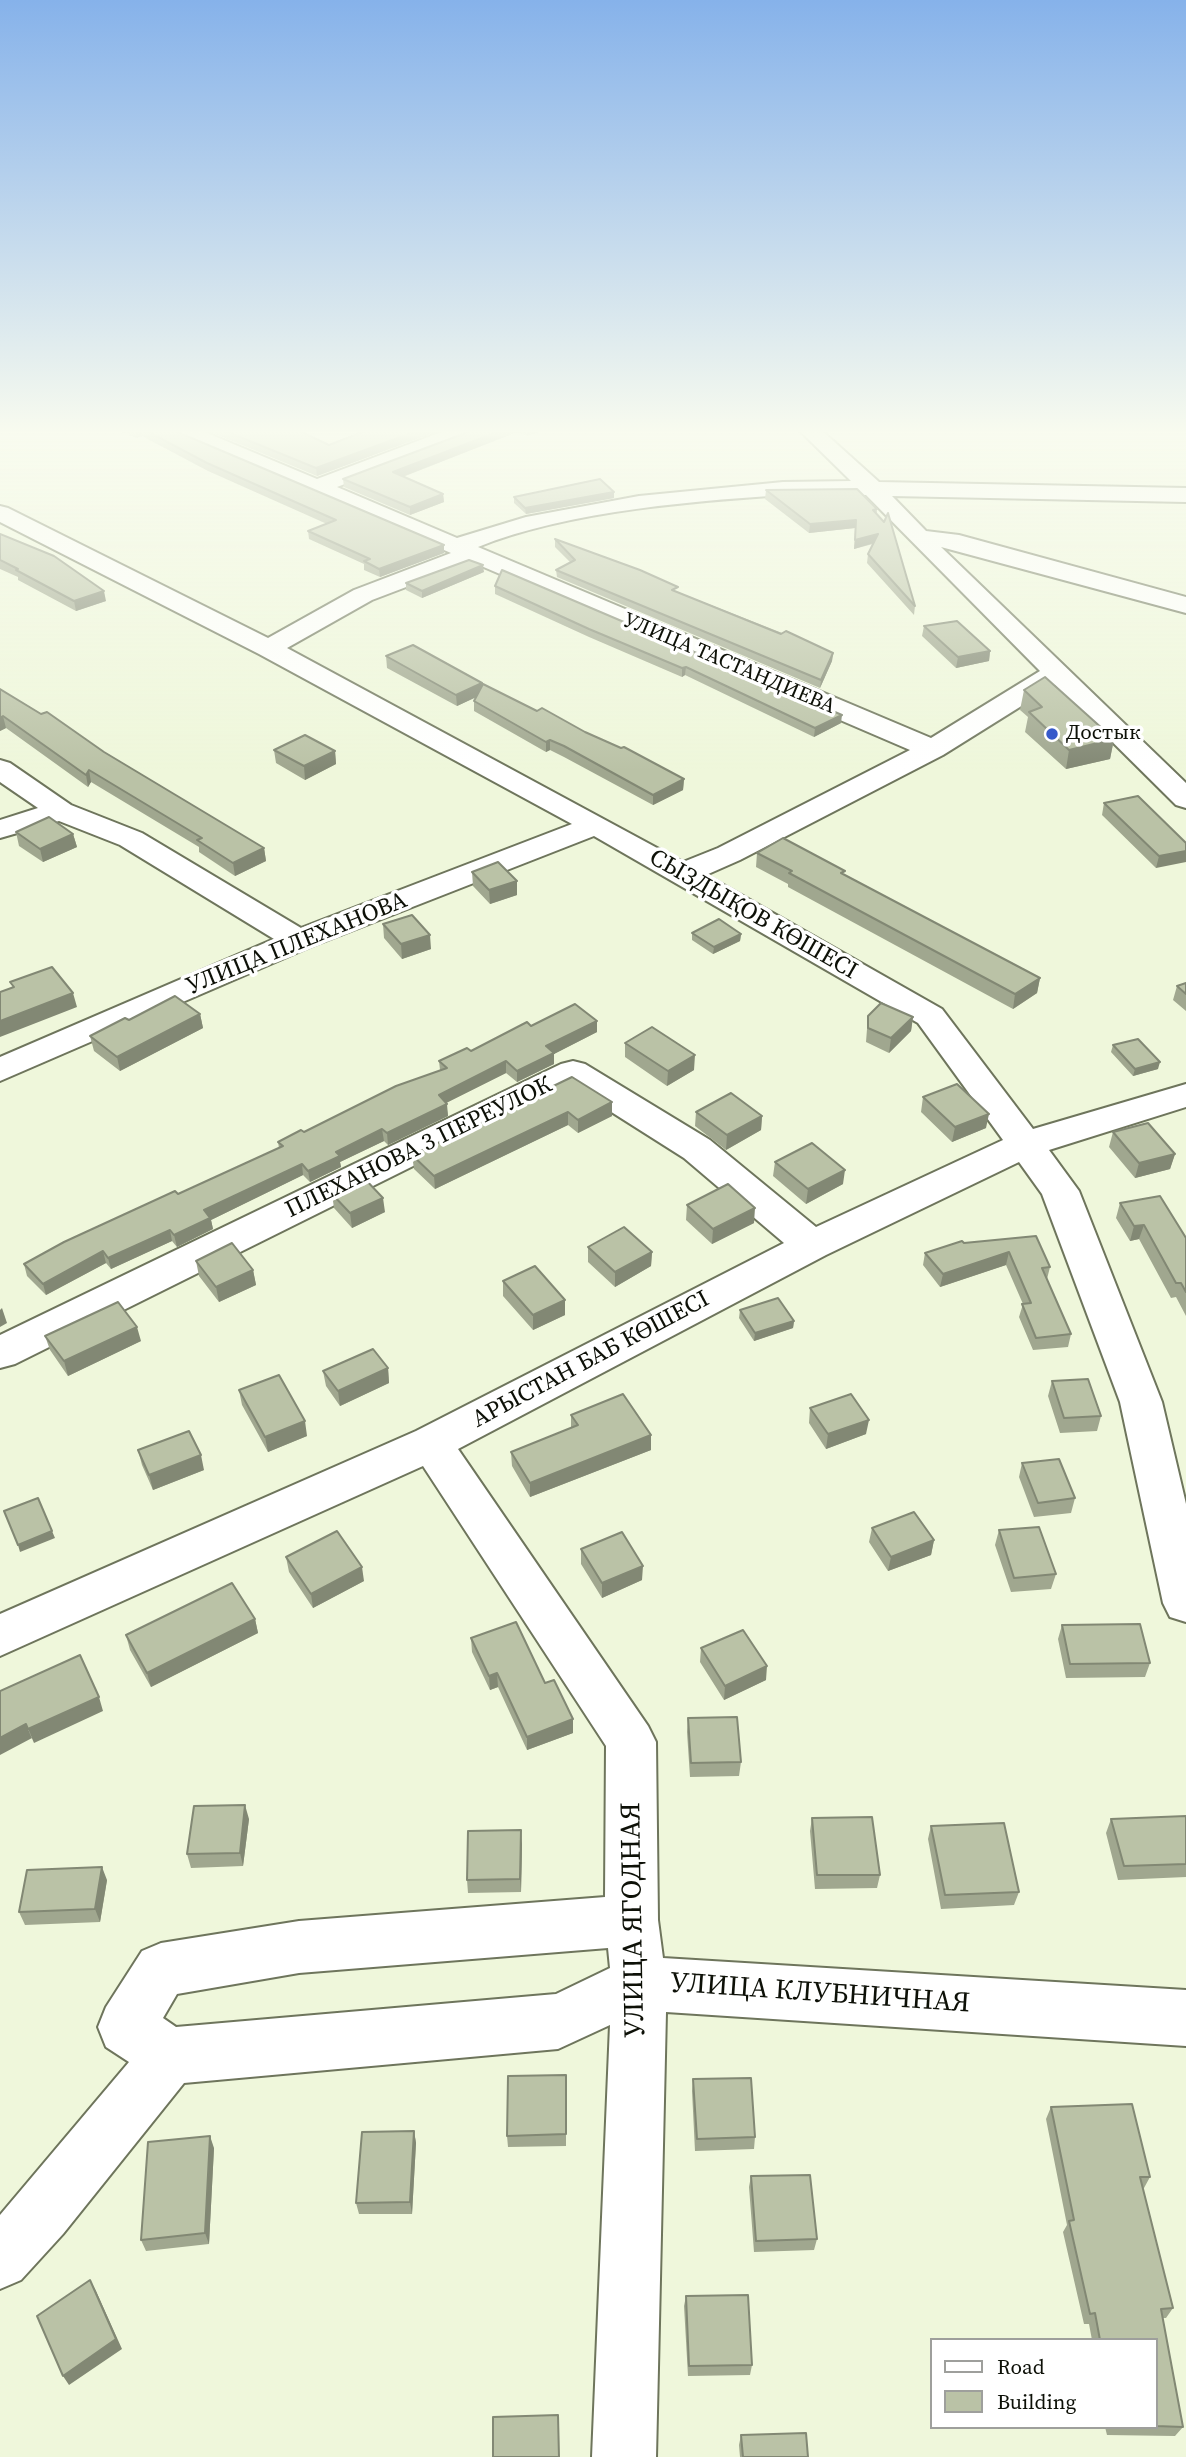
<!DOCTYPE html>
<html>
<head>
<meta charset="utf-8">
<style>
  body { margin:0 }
  #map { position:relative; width:1186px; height:2457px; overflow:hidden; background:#eff7db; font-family:"Source Serif 4",serif }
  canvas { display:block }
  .legend { position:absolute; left:930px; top:2338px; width:228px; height:91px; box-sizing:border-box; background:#fff; border:2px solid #9e9f9c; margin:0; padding:9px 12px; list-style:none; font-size:21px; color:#0d1007 }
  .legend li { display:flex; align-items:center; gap:14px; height:35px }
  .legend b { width:35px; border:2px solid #9e9f9c }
</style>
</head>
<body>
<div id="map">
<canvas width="1186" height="2457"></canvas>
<ul class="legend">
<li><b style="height:9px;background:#fff"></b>Road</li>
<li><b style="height:19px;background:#bac2a6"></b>Building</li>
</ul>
</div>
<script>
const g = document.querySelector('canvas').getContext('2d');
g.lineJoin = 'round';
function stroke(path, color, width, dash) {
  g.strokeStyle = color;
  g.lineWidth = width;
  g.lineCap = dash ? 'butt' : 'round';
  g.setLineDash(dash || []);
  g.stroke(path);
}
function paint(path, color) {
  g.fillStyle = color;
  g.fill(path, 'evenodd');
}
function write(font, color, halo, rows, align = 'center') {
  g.font = font + ' "Source Serif 4",serif';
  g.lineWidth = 7;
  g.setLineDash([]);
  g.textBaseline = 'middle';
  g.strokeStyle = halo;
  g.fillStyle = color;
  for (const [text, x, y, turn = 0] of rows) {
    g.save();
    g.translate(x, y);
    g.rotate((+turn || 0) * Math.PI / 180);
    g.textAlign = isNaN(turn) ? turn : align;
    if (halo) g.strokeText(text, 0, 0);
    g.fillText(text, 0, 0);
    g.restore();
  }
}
const minor = new Path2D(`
  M168 428H195L317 479 452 428H480L478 433 337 487 457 538 526 517 639 496 783 482 851 481 797 428H819L879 482 1186 488V502L892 496 926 531 959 535 1186 597V613L941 547 1186 783V808L1176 805 1055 685 943 755 740 860 706 875 942 1009 1033 1129 1186 1084V1107L1049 1150 1079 1191 1162 1402 1186 1504V1622L1170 1617 1163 1603 1120 1402 1042 1194 1019 1162 826 1255 458 1449 648 1726 656 1742 658 1920 663 1958 1186 1990V2046L666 2012 656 2457H592L610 2025 558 2049 184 2083 63 2234 21 2280 0 2289V2215L129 2062 106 2047 98 2027 106 2007 142 1951 161 1943 299 1921 605 1897 606 1746 423 1466 0 1656V1614L416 1431 784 1243 684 1158 572 1087 15 1364 0 1368V1335L561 1064 573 1061 585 1064 710 1140 816 1227 1003 1140 918 1023 594 836 310 947 0 1081V1057L274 939 120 845 59 821 0 838V820L38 808 0 782V760L10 763 71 805 142 833 301 928 572 824 259 654 0 522V506L8 508 268 638 354 590 451 553 170 433ZM801 494 866 495 1040 671 931 738 478 547C569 510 702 500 801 494ZM472 562 910 750 718 848 683 862 287 648 372 600ZM608 1948 610 1968 556 1994 176 2027 163 2018 177 1994 299 1973Z`);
const wall = new Path2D(`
  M111 428H168L444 545V553L380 577 364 570V564L309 539 308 531 327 524 208 471 142 436 137 438Z
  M201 428H293L329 445 373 428H446L317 476Z
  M479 428H550L527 436 517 432 403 477 443 494 444 502 410 515 344 487 343 479Z
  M738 428H774L745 432Z
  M766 490 877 509V514L915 606 914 615 867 563 868 554 873 544 854 549 855 528 809 533 765 499Z
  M514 497 614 498 526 514 514 503Z
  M0 534 106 601 76 611 18 580V577L0 569Z
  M555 539 678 592 833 653 832 661 820 688 557 577 556 570 570 562 555 547Z
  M484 572 422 598 406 590V583Z
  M495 586 841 723 814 737 685 675 682 677 589 637 495 594Z
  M924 626 990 651 989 661 956 668 922 636Z
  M386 656 482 685 684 779 683 790 653 805 564 757 550 750 546 752 474 711V701L476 697 457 706 387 668Z
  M0 689 264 848 266 861 235 876 199 852V847L91 782 88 787 6 728 0 731Z
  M1024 690 1114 739 1110 759 1066 769 1025 732 1028 717 1020 710Z
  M274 750 335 751 336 764 305 780 276 763Z
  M1104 803 1186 843 1156 868 1102 815Z
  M16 832 73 834 77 847 43 862 19 846Z
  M757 853 845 875 1040 978 1037 993 1013 1009 788 887V884L756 867Z
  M472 872 517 895 490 904 473 886Z
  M383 924 431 949 402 959 384 938Z
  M692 933 741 934 740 941 713 954 692 940Z
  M1186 983V1011L1173 1000 1177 986Z
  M200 1014 203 1028 120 1071 94 1051 90 1036 129 1020Z
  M868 1016 913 1017 911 1031 889 1053 866 1042Z
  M597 1021V1032L554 1054V1064L517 1082 506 1073 446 1103 448 1116 388 1145 384 1141 340 1162 341 1167 310 1182 303 1175 211 1220 213 1229 177 1247 172 1241 111 1269 106 1263 46 1295 27 1276 24 1264 279 1148 278 1142 304 1132 440 1070 439 1061 471 1051 531 1026Z
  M625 1043 694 1070 667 1086 625 1057Z
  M1113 1045 1158 1069 1133 1076 1111 1052Z
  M543 1091 612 1102V1116L578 1133 568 1125 435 1189 414 1169 412 1155 543 1095Z
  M923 1097 986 1128 952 1142 921 1112Z
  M696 1112 762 1116 761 1130 726 1150 695 1126Z
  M1113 1132 1175 1154 1170 1169 1135 1178 1109 1147Z
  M775 1162 843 1184 806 1204 773 1176Z
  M332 1194 385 1212 352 1228 334 1208Z
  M1120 1203 1186 1238V1316L1176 1297 1171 1298 1139 1239 1130 1241 1116 1218Z
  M687 1205 754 1223 712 1244 686 1220Z
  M1036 1236 1050 1267 1047 1279 1071 1334 1068 1347 1033 1350 1019 1317 1023 1304 1006 1265 940 1287 923 1265 925 1253 964 1243Z
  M588 1247 652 1252 651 1266 615 1287 588 1262Z
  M196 1261 253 1270 256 1285 219 1302 199 1276Z
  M503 1281 565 1300V1315L533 1330 503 1296Z
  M740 1310 794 1321 793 1328 754 1341 739 1318Z
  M45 1336 141 1341 68 1376 50 1350Z
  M388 1368 389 1383 340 1406 326 1386 323 1371Z
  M1052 1381 1101 1416 1097 1431 1060 1433 1048 1396Z
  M239 1390 307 1436 268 1452 242 1405Z
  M810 1408 866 1434 826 1449 809 1423Z
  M571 1415 651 1435V1450L530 1497 512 1466 511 1452 571 1428Z
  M138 1450 204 1470 153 1490 142 1465Z
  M1022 1463 1075 1498 1071 1513 1034 1517 1019 1477Z
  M872 1528 934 1540 931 1555 888 1571 869 1542Z
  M999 1530 1056 1574 1051 1589 1011 1592 995 1545Z
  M581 1549 642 1580 602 1598 581 1564Z
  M286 1557 364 1581 313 1608 289 1572Z
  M255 1619 258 1633 151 1687 130 1650 126 1635Z
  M1062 1625 1150 1663 1145 1677 1066 1678 1058 1639Z
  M471 1638 545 1683 573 1733 527 1750 498 1687 490 1690 472 1652Z
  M701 1648 766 1680 724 1700 700 1662Z
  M688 1718 741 1762 739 1776 690 1777 687 1732Z
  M1186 1816V1877L1118 1880 1106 1833 1111 1819Z
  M812 1818 880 1875 877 1888 815 1889 810 1831Z
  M249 1819 243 1866 191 1868 187 1854Z
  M931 1826 1019 1892 1014 1905 941 1909 928 1839Z
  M522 1844 521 1892 468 1893 467 1880Z
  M107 1880 100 1922 25 1925 19 1912Z
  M566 2075V2146L508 2147 507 2136Z
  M693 2079 755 2137 754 2149 695 2151 692 2091Z
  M1051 2107 1150 2177 1144 2188H1143L1173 2308 1166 2318H1162L1183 2427 1175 2436 1107 2435 1105 2427H1156V2340H1092L1089 2324H1084L1063 2232 1067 2225 1046 2119Z
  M414 2131 416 2143 412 2214H359L356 2203Z
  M214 2148 209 2244 146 2251 141 2240Z
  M751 2176 817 2239 814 2250 754 2252 749 2187Z
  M686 2296 752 2365 750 2375 688 2376 684 2306Z
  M741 2435 808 2457H740L739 2445Z`);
const shadedWall = new Path2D(`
  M141 428 142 436 137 438 136 430Z
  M425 428H446L317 476 316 468Z
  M508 428H517V432L394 480 393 472Z
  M526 428H550L527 436Z
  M745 428H774L745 432Z
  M614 492V498L526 514 525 508Z
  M443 494 444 502 410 515V507Z
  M856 520 855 528 809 533 810 524Z
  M878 534 877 542 854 549 855 540Z
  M444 545V553L380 577 379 569Z
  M483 565 484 572 422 598V591Z
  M104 591 106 601 76 611 74 601Z
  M990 651 989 661 956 668 958 657Z
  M833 653 832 661 820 688 821 680Z
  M686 667 685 675 682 677V668Z
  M482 683 483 694 457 706 456 695Z
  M842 715 841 723 814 737 815 728Z
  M3 716 6 728 0 731V718Z
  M1114 739 1110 759 1066 769 1069 750Z
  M550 740V750L546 752V742Z
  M335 751 336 764 305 780 304 766Z
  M89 770 91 782 88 787 86 775Z
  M684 779 683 790 653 805V795Z
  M73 834 77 847 43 862 40 849Z
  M264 848 266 861 235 876 233 863Z
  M1186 851V862L1156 868 1159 856Z
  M517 881V895L490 904 489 890Z
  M741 934 740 941 713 954 714 947Z
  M430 935 431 949 402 959 401 944Z
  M1040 978 1037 993 1013 1009 1015 994Z
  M73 993 77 1007 0 1037V1021Z
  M200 1014 203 1028 120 1071 117 1057Z
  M913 1017 911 1031 889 1053 891 1038Z
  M597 1021V1032L554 1054V1064L517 1082V1071L546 1046Z
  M695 1055 694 1070 667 1086 668 1071Z
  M506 1061V1073L440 1106 439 1095Z
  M1160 1062 1158 1069 1133 1076 1135 1069Z
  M612 1102V1116L578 1133V1120Z
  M447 1104 448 1116 388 1145 387 1133Z
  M568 1112V1125L435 1189 434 1176Z
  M989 1114 986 1128 952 1142 955 1127Z
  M762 1116 761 1130 726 1150 727 1135Z
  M382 1129 384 1141 340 1162 341 1167 310 1182 308 1171 336 1152Z
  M1175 1154 1170 1169 1135 1178 1139 1163Z
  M302 1164 303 1175 211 1220 213 1229 177 1247 174 1235 204 1210Z
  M845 1170 843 1184 806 1204 808 1189Z
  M383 1198 385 1212 352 1228 350 1213Z
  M755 1208 754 1223 712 1244 713 1229Z
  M1144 1225 1139 1239 1130 1241 1134 1226Z
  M170 1230 172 1241 111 1269 108 1258Z
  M103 1251 106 1263 46 1295 43 1284Z
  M652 1252 651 1266 615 1287V1272Z
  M1009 1252 1006 1265 940 1287 943 1274Z
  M253 1270 256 1285 219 1302 216 1287Z
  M565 1300V1315L533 1330V1315Z
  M2 1308 7 1323 0 1327V1310Z
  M794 1321 793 1328 754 1341 755 1333Z
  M137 1327 141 1341 68 1376 64 1361Z
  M388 1368 389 1383 340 1406 338 1391Z
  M869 1420 866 1434 826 1449 828 1434Z
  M305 1421 307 1436 268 1452 265 1437Z
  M651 1435V1450L530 1497V1483Z
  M201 1455 204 1470 153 1490 149 1475Z
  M52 1531 55 1538 20 1552 18 1545Z
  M934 1540 931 1555 888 1571 891 1557Z
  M643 1566 642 1580 602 1598V1583Z
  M362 1567 364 1581 313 1608 311 1594Z
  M255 1619 258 1633 151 1687 147 1673Z
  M767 1666 766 1680 724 1700 725 1686Z
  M497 1673 498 1687 490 1690 489 1676Z
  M99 1697 103 1711 34 1743 28 1729Z
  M573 1719V1733L527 1750V1737Z
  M26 1724 32 1738 0 1755V1738Z
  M245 1805 249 1819 243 1866 240 1853Z
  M521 1830 522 1844 521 1892 520 1879Z
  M102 1867 107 1880 100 1922 95 1909Z
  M414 2131 416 2143 412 2214 410 2202Z
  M210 2136 214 2148 209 2244 205 2233Z
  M90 2280 96 2291 122 2349 69 2385 63 2376Z`);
const building = new Path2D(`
  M130 428H168L444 545 379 569 364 561 370 559 308 531 336 520 207 463 141 428 136 430Z
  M218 428H293L329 445 373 428H425L316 468Z
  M479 428H508L393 472 443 494 410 507 343 479Z
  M600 479 614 492 525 508 514 497Z
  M857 489 877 509 873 510 884 522 888 513 915 606 868 554 878 534 855 540 856 520 810 524 766 490Z
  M0 534 54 556 104 591 74 601 16 570 18 569 0 560Z
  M555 539 640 570 678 587 672 590 781 634 786 631 833 653 821 680 556 570 575 560Z
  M469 560 483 565 422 591 406 583Z
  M502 570 842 715 815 728 686 667 682 668 589 629 495 586Z
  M957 621 990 651 958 657 924 626Z
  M413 645 482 683 456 695 386 656Z
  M1045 677 1114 739 1069 750 1029 712 1042 707 1024 690Z
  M483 684 537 711 542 708 585 732 621 748 624 747 684 779 653 795 564 746 550 740 546 742 474 701Z
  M0 689 41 714 47 712 104 752 264 848 233 863 197 840 202 838 89 770 86 775 3 716 0 718Z
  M305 735 335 751 304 766 274 750Z
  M1138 796 1186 843V851L1159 856 1104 803Z
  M49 817 73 834 40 849 16 832Z
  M783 838 845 871 841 873 1040 978 1015 994 789 873 792 871 757 853Z
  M498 862 517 881 489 890 472 872Z
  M412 915 430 935 401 944 383 924Z
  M719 919 741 934 714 947 692 933Z
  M52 967 73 993 0 1021V992L14 987 10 982Z
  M1186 983V994L1177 986Z
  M175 996 200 1014 117 1057 90 1036 125 1018 129 1020Z
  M881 1003 913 1017 891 1038 868 1028V1016Z
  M575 1004 597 1021 546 1046 554 1053 517 1071 506 1061 439 1095 447 1104 387 1133 382 1129 336 1152 340 1156 308 1171 302 1164 204 1210 210 1218 174 1235 170 1230 108 1258 103 1251 43 1284 24 1264 64 1242 175 1191 178 1194 283 1146 278 1142 301 1130 304 1132 396 1086 447 1068 439 1061 467 1048 471 1051 527 1022 531 1026Z
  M652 1027 695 1055 668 1071 625 1043Z
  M1138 1039 1160 1062 1135 1069 1113 1045Z
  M572 1077 612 1102 578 1120 568 1112 434 1176 412 1155 546 1093 543 1091Z
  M957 1084 989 1114 955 1127 923 1097Z
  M731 1093 762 1116 727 1135 696 1112Z
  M1148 1123 1175 1154 1139 1163 1113 1132Z
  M812 1143 845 1170 808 1189 775 1162Z
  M364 1178 383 1198 350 1213 332 1194Z
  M728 1184 755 1208 713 1229 687 1205Z
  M1160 1196 1186 1238V1292L1181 1283H1176L1144 1225 1134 1226 1120 1203Z
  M624 1227 652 1252 615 1272 588 1247Z
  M1036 1236 1050 1267 1042 1268 1071 1334 1036 1338 1022 1304 1031 1303 1009 1252 943 1274 925 1253 962 1241 964 1243Z
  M232 1243 253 1270 216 1287 196 1261Z
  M535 1266 565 1300 533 1315 503 1281Z
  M778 1298 794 1321 755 1333 740 1310Z
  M118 1302 137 1327 64 1361 45 1336Z
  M373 1349 388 1368 338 1391 323 1371Z
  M279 1375 305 1421 265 1437 239 1390Z
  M1088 1379 1101 1416 1064 1418 1052 1381Z
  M623 1394 651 1435 530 1483 511 1452 578 1425 571 1415Z
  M851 1394 869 1420 828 1434 810 1408Z
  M189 1431 201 1455 149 1475 138 1450Z
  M1059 1459 1075 1498 1038 1503 1022 1463Z
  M38 1498 52 1531 18 1545 4 1511Z
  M914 1512 934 1540 891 1557 872 1528Z
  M1039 1527 1056 1574 1014 1578 999 1530Z
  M337 1531 362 1567 311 1594 286 1557Z
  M622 1532 643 1566 602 1583 581 1549Z
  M232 1583 255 1619 147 1673 126 1635Z
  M516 1622 545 1683 554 1680 573 1719 527 1737 497 1673 489 1676 471 1638Z
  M1140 1624 1150 1663 1070 1664 1062 1625Z
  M743 1630 767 1666 725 1686 701 1648Z
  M80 1655 99 1697 28 1729 26 1724 0 1738V1691Z
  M737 1717 741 1762 691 1763 688 1718Z
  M245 1805 240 1853 187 1854 194 1806Z
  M1186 1816V1864L1124 1866 1111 1819Z
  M872 1817 880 1875H817L812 1818Z
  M1004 1823 1019 1892 945 1895 931 1826Z
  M521 1830 520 1879 467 1880 468 1831Z
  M102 1867 95 1909 19 1912 27 1870Z
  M566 2075V2134L507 2136 508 2076Z
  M751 2078 755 2137 697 2139 693 2079Z
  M1132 2104 1150 2177H1140L1173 2308 1161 2309 1183 2427 1156 2426V2340H1100L1095 2313 1090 2314 1069 2221 1074 2220 1051 2107Z
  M414 2131 410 2202 356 2203 362 2132Z
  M210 2136 205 2233 141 2240 148 2142Z
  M810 2175 817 2239 756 2241 751 2176Z
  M90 2280 116 2339 63 2376 37 2316Z
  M748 2295 752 2365 689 2366 686 2296Z
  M558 2415 559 2457H493V2417Z
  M806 2433 808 2457H743L741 2435Z`);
const markers = [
  [1052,734,7,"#3659ca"]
];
const farStreetnames = [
  ["УЛИЦА ТАСТАНДИЕВА",729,664,23]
];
const farPoinames = [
  ["Достык",1066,734]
];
const streetNames = [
  ["СЫЗДЫҚОВ КӨШЕСІ",753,915,30],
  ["УЛИЦА ПЛЕХАНОВА",297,944,-22],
  ["ПЛЕХАНОВА 3 ПЕРЕУЛОК",419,1148,-26],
  ["АРЫСТАН БАБ КӨШЕСІ",591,1360,-28]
];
const nearStreetnames = [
  ["УЛИЦА ЯГОДНАЯ",634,1920,-91],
  ["УЛИЦА КЛУБНИЧНАЯ",820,1994,4]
];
stroke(minor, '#6e755c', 4);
paint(minor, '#fff');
paint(wall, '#a0a78f');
paint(shadedWall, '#828874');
paint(building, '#bac2a6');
stroke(building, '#828874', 2);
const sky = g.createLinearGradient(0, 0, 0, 771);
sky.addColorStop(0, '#86b2ea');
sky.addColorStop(0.56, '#f8fbef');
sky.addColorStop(1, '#f8fbef00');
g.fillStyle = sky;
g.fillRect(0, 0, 1186, 771);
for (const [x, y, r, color] of markers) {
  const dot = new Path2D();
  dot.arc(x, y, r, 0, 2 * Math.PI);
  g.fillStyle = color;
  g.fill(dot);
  stroke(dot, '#fff', 2.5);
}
write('21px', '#0d1007', '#fff', farStreetnames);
write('21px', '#0d1007', '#fff', farPoinames, 'left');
write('24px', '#0d1007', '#fff', streetNames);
write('28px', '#0d1007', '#fff', nearStreetnames);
</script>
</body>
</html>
